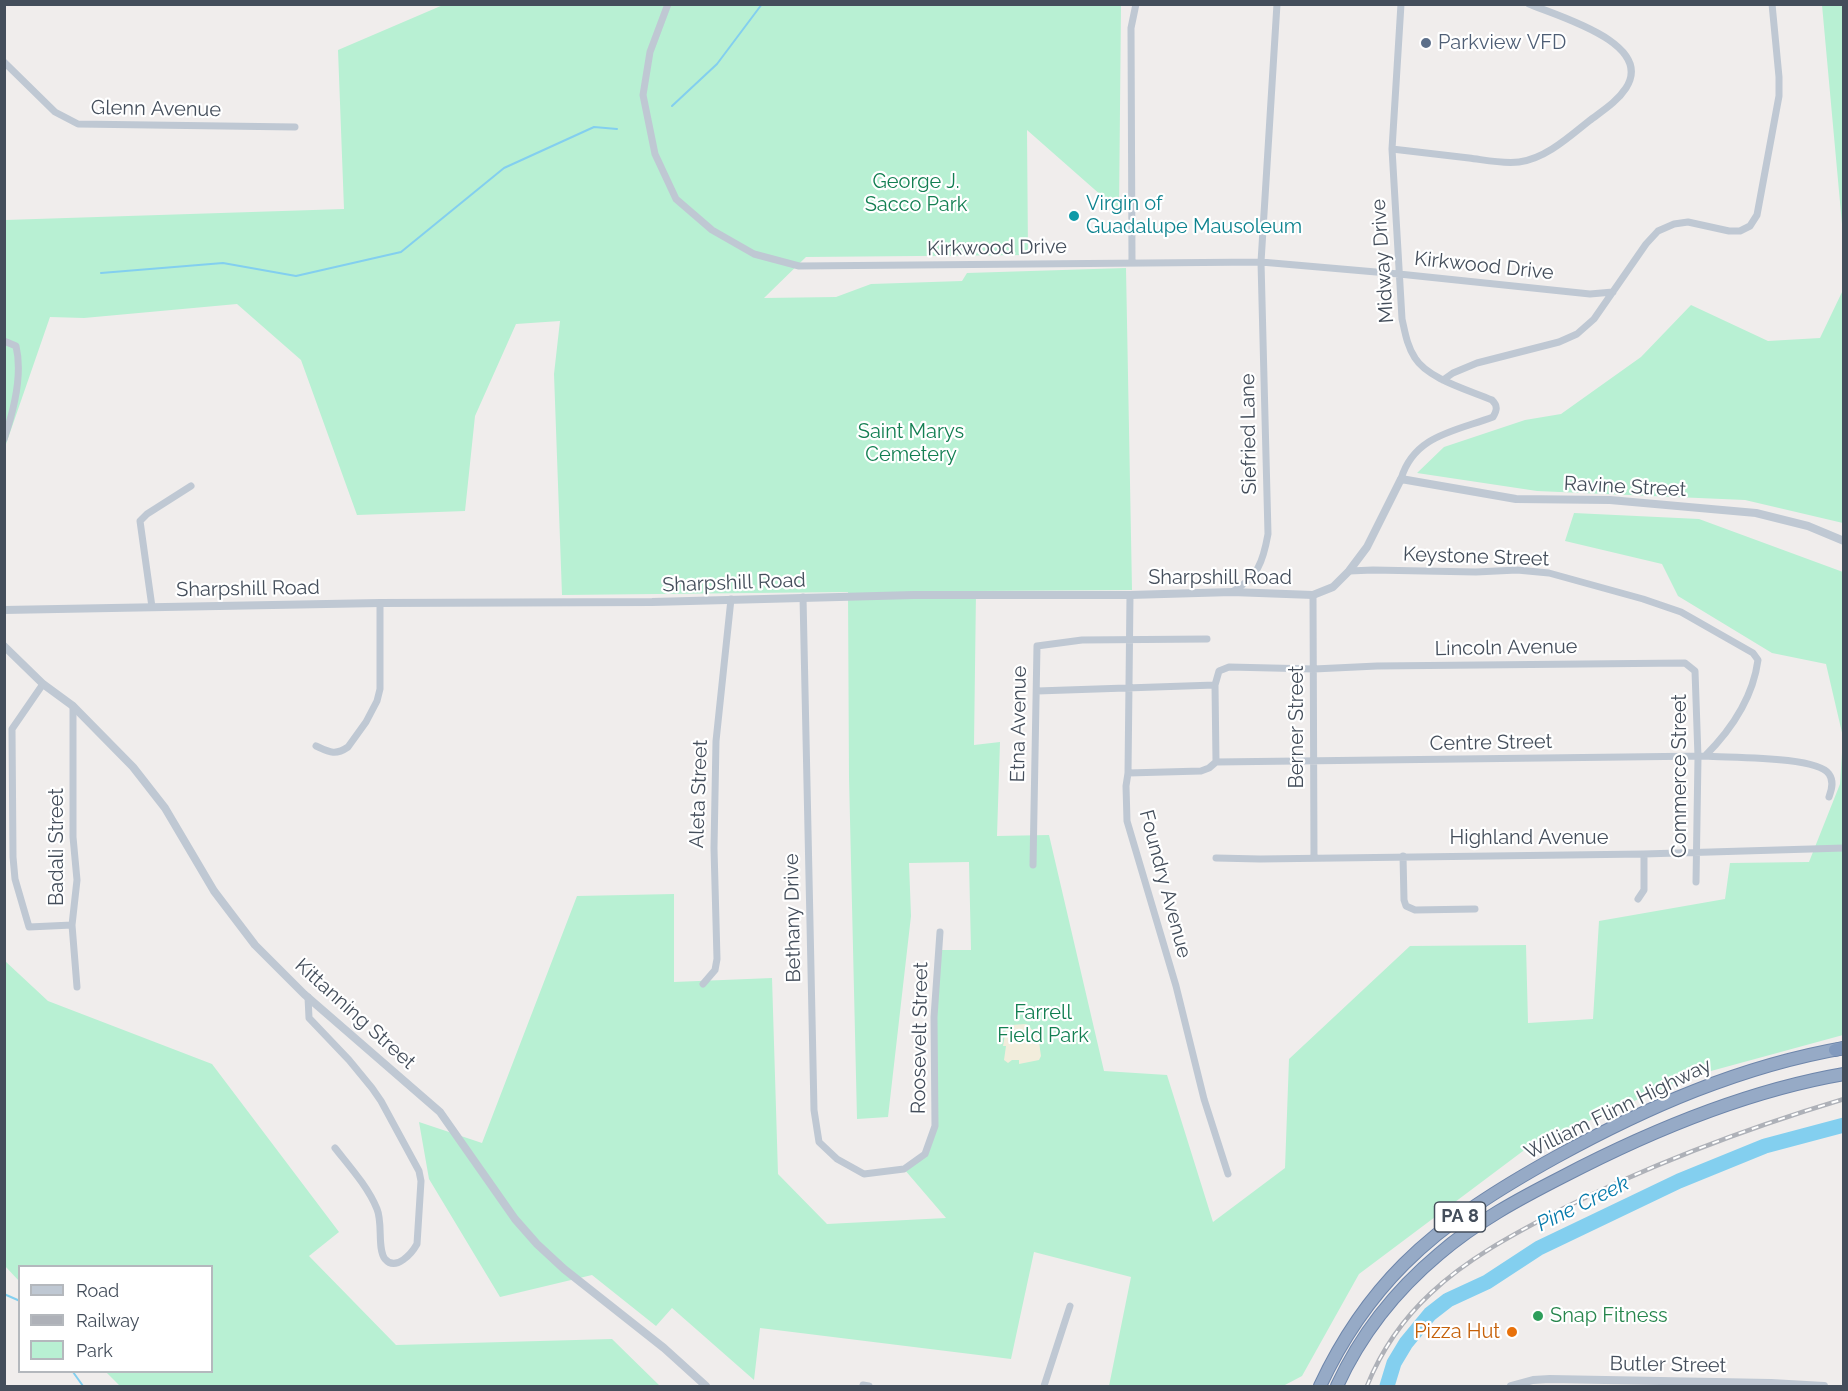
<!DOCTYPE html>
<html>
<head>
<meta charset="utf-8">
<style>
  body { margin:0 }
  #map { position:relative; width:1848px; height:1391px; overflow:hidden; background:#f0edec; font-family:Raleway,sans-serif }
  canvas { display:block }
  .frame { position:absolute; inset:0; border:6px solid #444e5b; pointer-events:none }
  .legend { position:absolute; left:18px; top:1265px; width:195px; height:108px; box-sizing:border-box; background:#fff; border:2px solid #b4b8bd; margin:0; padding:8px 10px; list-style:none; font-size:18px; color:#444e5b }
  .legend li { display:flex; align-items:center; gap:12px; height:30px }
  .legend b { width:30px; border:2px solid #b4b8bd }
</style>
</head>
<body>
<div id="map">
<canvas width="1848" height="1391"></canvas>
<div class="frame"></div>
<ul class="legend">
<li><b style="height:8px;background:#bfc8d3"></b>Road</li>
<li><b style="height:8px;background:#aeb1b8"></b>Railway</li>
<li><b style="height:16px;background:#b8f0d3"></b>Park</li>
</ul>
</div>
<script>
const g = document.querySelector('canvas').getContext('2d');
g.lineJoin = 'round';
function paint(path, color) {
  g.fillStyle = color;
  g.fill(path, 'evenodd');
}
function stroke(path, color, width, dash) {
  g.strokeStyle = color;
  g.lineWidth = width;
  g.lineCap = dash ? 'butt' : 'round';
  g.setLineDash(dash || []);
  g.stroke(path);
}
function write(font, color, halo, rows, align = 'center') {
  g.font = font + ' Raleway,sans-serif';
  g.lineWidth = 4.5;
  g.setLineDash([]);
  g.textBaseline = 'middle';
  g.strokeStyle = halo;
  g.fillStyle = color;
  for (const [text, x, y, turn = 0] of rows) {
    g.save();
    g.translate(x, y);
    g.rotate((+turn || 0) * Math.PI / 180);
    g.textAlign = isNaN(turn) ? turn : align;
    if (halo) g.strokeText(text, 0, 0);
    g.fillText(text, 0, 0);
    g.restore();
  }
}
const green = new Path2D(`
  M443 5H1121L1119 211 1027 130 1028 255 806 257 764 298 836 297 871 284 962 281 967 273 1126 268 1132 590 976 591 974 745 1000 742 997 836 1049 835 1104 1071 1167 1075 1213 1222 1285 1168 1289 1059 1410 946 1526 945 1528 1023 1593 1019 1599 921 1725 899 1730 863 1809 862 1840 784 1843 737 1826 664 1772 653 1678 596 1662 564 1565 541 1574 513 1699 519 1843 572V1035L1689 1077 1527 1148 1359 1274 1302 1376 1283 1386H1109L1131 1277 1034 1252 1011 1359 760 1328 754 1380 672 1308 656 1326 592 1275 500 1297 429 1179 419 1122 482 1143 577 896 674 894V982L772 978 778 1174 827 1224 946 1218 904 1169 925 1154 934 1126 938 950H971L969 862 909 863 911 916 888 1117 857 1119 849 777 848 592 562 595 554 374 560 321 516 324 475 416 465 511 357 515 301 360 237 304 84 318 50 317 5 447V220L344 209 338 50Z
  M1822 5H1843V235Z
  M1843 290V523L1745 500 1537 491 1417 473 1444 447 1525 420 1561 414 1641 357 1691 305 1768 341 1820 338Z
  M5 961 48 1001 212 1064 339 1232 309 1256 396 1345 612 1339 660 1386H120L106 1372H212V1266H20L19 1281 5 1266Z`);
const sand = new Path2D(`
  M1026 1024 1038 1035 1041 1056 1039 1060 1019 1064V1060H1012L1008 1063 1004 1060 1006 1046H1003L1006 1029 1012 1025Z`);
const stream = new Path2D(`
  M672 106 717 64 762 4
  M101 273 223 263 296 276 401 252 504 168 594 127 617 129
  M4 1294 20 1301
  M73 1372 83 1386`);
const river = new Path2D(`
  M1387 1386 1394 1363 1406 1343 1430 1314 1448 1300 1487 1282 1539 1248 1679 1181 1765 1146 1844 1125`);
const minor = new Path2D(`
  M668 4 650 52 643 95 655 154 676 199 712 230 754 254 799 266 1261 262 1399 274 1590 294 1613 292
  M4 62 55 112 78 124 295 127
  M1392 149C1418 152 1443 155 1469 158 1485 160 1502 164 1519 162 1545 159 1569 137 1589 121 1602 111 1617 102 1626 88 1655 43 1557 16 1529 4
  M1132 263 1131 28 1136 4
  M4 341 16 346C23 375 14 410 4 439
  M1443 380 1453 373 1477 363 1559 342 1577 334 1594 319 1646 244 1658 231 1674 224 1688 222 1729 231H1740L1750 226 1757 215 1779 96V77L1772 4
  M1401 479C1414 435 1456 431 1493 417 1497 410 1498 406 1492 400 1469 390 1428 379 1415 358 1407 346 1405 332 1402 319L1392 149 1401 4
  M1349 571 1373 570 1476 572 1517 570 1549 573 1643 599 1681 612 1753 653 1758 660C1753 697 1731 730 1705 756
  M1232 592C1258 577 1263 562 1268 534L1261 262 1277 4
  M1130 595 1128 773 1126 786 1127 821 1176 986 1204 1099 1228 1174
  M1313 595 1314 858
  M803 597 814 1110 819 1142 837 1159 864 1174 904 1169 925 1154 935 1126 934 1017 940 932
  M152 607 140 521 147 514 191 486
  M43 684 12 729 13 857 15 879 29 927 72 925
  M1037 691 1215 685
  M73 706V837L77 880 72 925 77 987
  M316 746C329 752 335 756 348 747L366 722 377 701 380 689V603
  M1216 762 1215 685 1219 671 1229 667 1314 669 1377 666 1685 663 1695 671 1698 757 1696 882
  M1128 773 1201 771 1209 768 1216 762 1705 756C1729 758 1817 756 1829 774 1834 781 1832 789 1829 797
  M1403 856 1404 900 1406 906 1415 910 1475 909
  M1216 858 1260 859 1644 854 1844 848
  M1033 865 1037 646 1082 640 1207 639
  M1638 899 1644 890V854
  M703 984 715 970 717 959 714 848 716 741 731 599
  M308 997 309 1018 349 1060 372 1088 381 1101 419 1171 421 1181 417 1244C412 1253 396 1272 385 1259 377 1249 383 1223 377 1209 368 1187 350 1167 335 1148
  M863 1385 869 1386
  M1044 1386 1070 1306`);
const tertiary = new Path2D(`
  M4 610 380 603 652 602 914 595H1130L1232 592 1313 595 1333 587 1349 571 1367 547 1401 479 1516 499 1610 500 1756 513 1808 526 1844 541
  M4 646 43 684 73 706 133 767 165 808 214 891 255 945 304 994 440 1112 515 1219 537 1244 564 1269 664 1348 706 1386
  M1511 1386 1533 1380 1550 1379 1771 1383 1824 1386`);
const trunk = new Path2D(`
  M1320 1386C1341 1341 1369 1299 1404 1264 1448 1220 1502 1187 1556 1157 1647 1107 1741 1066 1844 1048
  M1337 1386C1360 1336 1396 1290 1439 1254 1476 1222 1519 1199 1562 1177 1650 1131 1745 1091 1844 1074`);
const motorway = new Path2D(`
  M1835 1050 1844 1048`);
const rail = new Path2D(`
  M1367 1386C1381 1351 1403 1319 1431 1293 1467 1259 1512 1235 1556 1212 1649 1165 1744 1129 1844 1099`);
const markers = [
  [1426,43,6,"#5c6f8a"],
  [1074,216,6,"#0f9aa8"],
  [1538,1316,6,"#2e9e5b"],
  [1512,1332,6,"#e8710a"]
];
const shields = [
  [1460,1217,51]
];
const shieldNames = [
  ["PA 8",1460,1217]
];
const serviceNames = [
  ["Parkview VFD",1438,43]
];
const streetNames = [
  ["Glenn Avenue",156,109,1],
  ["Kirkwood Drive",997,248,-1],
  ["Midway Drive",1383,261,-94],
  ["Kirkwood Drive",1484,266,6],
  ["Siefried Lane",1249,434,-91],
  ["Ravine Street",1625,487,3],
  ["Keystone Street",1476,557,2],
  ["Sharpshill Road",1220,578],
  ["Sharpshill Road",734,583,-2],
  ["Sharpshill Road",248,589,-1],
  ["Lincoln Avenue",1506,648,-1],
  ["Etna Avenue",1019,724,-89],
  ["Berner Street",1297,727,-90],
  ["Centre Street",1491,743,-1],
  ["Commerce Street",1680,776,-90],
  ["Aleta Street",699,794,-88],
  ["Highland Avenue",1529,838],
  ["Badali Street",57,847,-90],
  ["Foundry Avenue",1165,884,75],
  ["Bethany Drive",793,918,-91],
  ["Kittanning Street",355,1014,42],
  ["Roosevelt Street",920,1038,-89],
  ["William Flinn Highway",1618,1109,-26],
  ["Butler Street",1668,1365,1]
];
const parkNames = [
  ["George J.",916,182],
  ["Sacco Park",916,205],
  ["Saint Marys",911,432],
  ["Cemetery",911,455],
  ["Farrell",1043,1013],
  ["Field Park",1043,1036]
];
const cultureNames = [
  ["Virgin of",1086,204],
  ["Guadalupe Mausoleum",1086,227]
];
const leisureNames = [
  ["Snap Fitness",1550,1316]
];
const foodNames = [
  ["Pizza Hut",1500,1332]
];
const waterNames = [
  ["Pine Creek",1583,1204,-26]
];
paint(green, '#b8f0d3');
paint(sand, '#f2eddc');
stroke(stream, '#83cfef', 2);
stroke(river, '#83cfef', 15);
stroke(trunk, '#6d85aa', 14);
stroke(motorway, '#6d85aa', 14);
stroke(minor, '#bfc8d3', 7);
stroke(tertiary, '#bfc8d3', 8);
stroke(trunk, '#96aac6', 12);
stroke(motorway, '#829abe', 12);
stroke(rail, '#aeb1b8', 4.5);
stroke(rail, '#fff', 2, [7]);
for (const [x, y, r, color] of markers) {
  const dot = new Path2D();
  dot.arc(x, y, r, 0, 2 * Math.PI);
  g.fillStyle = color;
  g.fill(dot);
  stroke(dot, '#fff', 2);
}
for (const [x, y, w] of shields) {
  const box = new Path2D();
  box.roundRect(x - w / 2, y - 15, w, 30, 4.5);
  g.fillStyle = '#fff';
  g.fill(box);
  stroke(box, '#444e5b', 1.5);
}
write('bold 18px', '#444e5b', null, shieldNames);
write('20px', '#4e5e75', '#fff', serviceNames, 'left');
write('20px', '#444e5b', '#fff', streetNames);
write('20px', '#137f52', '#fff', parkNames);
write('20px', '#0d838f', '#fff', cultureNames, 'left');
write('20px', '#27864d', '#fff', leisureNames, 'left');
write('20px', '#c56008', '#fff', foodNames, 'right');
write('italic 21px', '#067bac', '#fff', waterNames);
</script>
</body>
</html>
